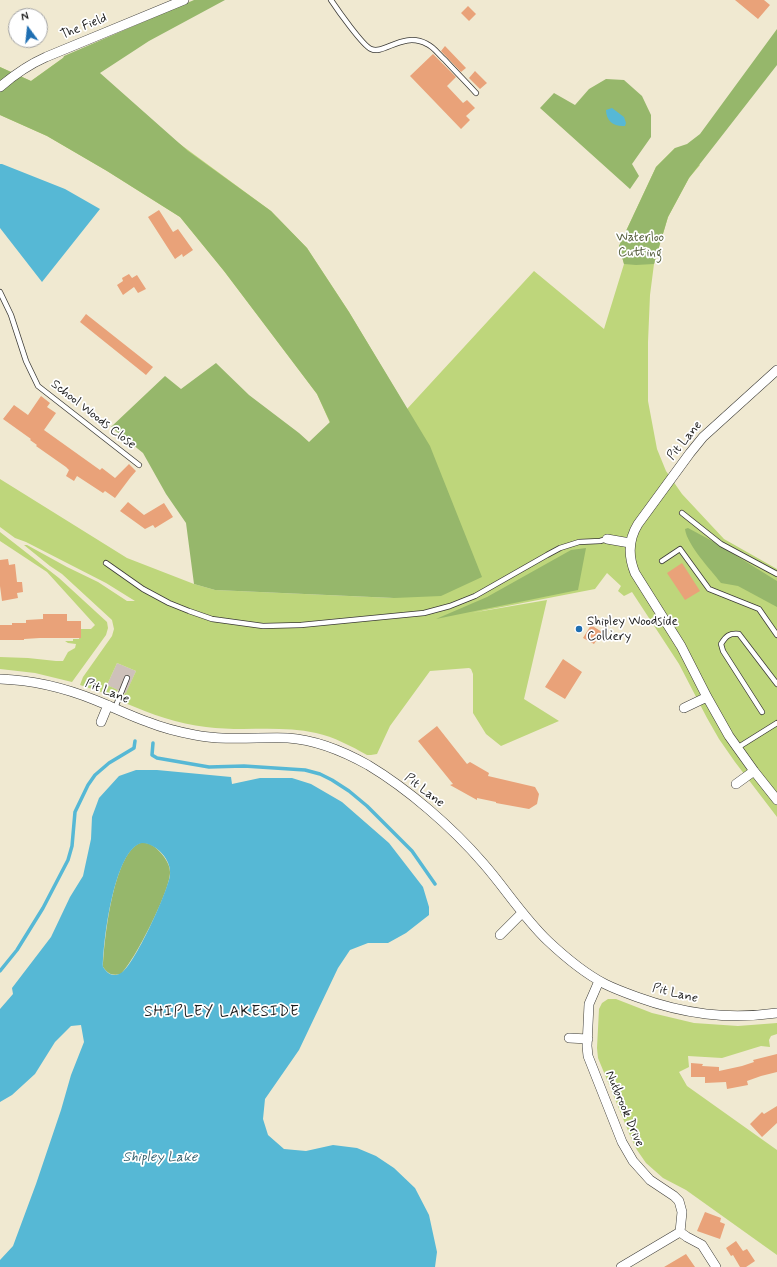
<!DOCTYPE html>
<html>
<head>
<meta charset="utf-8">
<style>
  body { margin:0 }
  #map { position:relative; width:777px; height:1267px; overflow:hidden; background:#f0e9d1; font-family:Mynerve,sans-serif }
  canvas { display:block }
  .north { position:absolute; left:8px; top:8px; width:40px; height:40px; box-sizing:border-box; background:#fff; border:1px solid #a4a4a4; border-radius:50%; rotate:345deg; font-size:11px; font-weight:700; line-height:16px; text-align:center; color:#1c1c1c }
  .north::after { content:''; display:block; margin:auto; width:14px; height:18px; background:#1f6fb2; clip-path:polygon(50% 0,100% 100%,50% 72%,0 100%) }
</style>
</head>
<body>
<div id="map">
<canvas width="777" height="1267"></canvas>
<div class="north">N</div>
</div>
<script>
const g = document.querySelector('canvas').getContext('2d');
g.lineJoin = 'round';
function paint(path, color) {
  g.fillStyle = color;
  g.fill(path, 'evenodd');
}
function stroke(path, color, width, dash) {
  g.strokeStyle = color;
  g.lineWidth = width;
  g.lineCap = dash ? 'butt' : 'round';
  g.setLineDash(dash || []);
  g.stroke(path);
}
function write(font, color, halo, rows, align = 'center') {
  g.font = font + ' Mynerve,sans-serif';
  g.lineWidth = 3.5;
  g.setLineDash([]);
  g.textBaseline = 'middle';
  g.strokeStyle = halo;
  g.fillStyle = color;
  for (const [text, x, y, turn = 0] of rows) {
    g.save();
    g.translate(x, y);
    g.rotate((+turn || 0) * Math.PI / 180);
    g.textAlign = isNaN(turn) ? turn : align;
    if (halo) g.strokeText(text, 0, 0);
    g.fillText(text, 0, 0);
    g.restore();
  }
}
const industrial = new Path2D(`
  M117 663 136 671 126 694 107 685Z`);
const green = new Path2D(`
  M63 58 271 211 307 248 349 312 407 409 534 271 604 329 624 264 619 246 656 167 675 148 700 165 689 178 668 217 654 264 650 295 648 342V401L657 449 666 471 682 494 724 539 777 569V817L735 762 719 739 707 718 679 664 632 592 624 596 618 591 621 586 607 573 595 589 471 613 547 600 524 699 559 721 501 746 486 734 473 713V674L471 669 469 668 430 671 390 726 377 754 371 755H367C351 746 334 737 316 733 280 725 243 732 206 727 178 724 151 714 125 703L123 699 125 693H126L136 671 117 663 107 685 118 690 113 696 80 685 83 677 112 636 114 629 112 620 62 574 50 566 24 545H27L67 567 98 582 127 601H135L106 583 26 542 15 538 0 527V479L127 558 194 584 215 590 393 598 330 423 317 394 224 271 180 217 107 171 47 136 0 115V67L31 81Z
  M0 532 59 578 107 622 108 628 106 635 72 682 35 673 0 669V657L28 658 56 661H63L68 652 75 648 76 644 68 643 65 641H73V639H79L81 629H91L95 625 47 572 0 541Z
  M608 999H616L652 1013 694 1023 738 1026 777 1023V1034L771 1036 769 1040 770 1047 761 1046 722 1058 688 1056 689 1067 679 1072 687 1086 777 1150V1255L686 1190 663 1178 646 1163 637 1150 631 1138 598 1058 597 1048 599 1009 602 1003Z`);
const forest = new Path2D(`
  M194 0H225L149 41 100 73 188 151 271 211 307 248 349 312 430 446 482 577 441 596 394 598 215 590 194 584 186 523 166 494 143 453 111 427 165 376 181 389 216 363 249 395 299 433 309 442 330 422 317 394 224 271 180 217 107 171 47 136 0 115V67L31 81 63 58 64 56Z
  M777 29V65L689 178 668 217 654 264 636 265 624 264 619 246 656 167 675 148 687 144 700 134Z
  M606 79 624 80 642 96 651 115V137L632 164 639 176 630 189 540 108 554 93 575 105 589 89Z
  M688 528 714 542 777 581V607L738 586 721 583C711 570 687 545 685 529Z
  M586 548 578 590 436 619 487 597 571 550Z
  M140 843C148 842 153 845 159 851 164 856 170 864 170 872 171 889 134 962 121 974 112 976 108 974 103 967 104 941 113 854 140 843Z`);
const water = new Path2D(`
  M612 108 624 117 626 123 625 126C614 127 606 121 606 110Z
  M0 164H2L65 189 100 209 42 282 0 228Z
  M136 770H157L231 777 232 784 260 778H292L311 784 342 802 389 843 423 887 429 907V915L406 933 388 943H368L350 950 338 968 299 1050 265 1099 263 1119 268 1135 284 1149 306 1151 333 1145 357 1148 376 1156 394 1168 415 1188 429 1215 437 1252 435 1267H0V1260L13 1246 36 1184 61 1110 71 1075 84 1042 81 1025 71 1026 55 1042 35 1074 12 1095 0 1102V1009L13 994 12 988 51 937 70 897 83 876 91 839 92 817 99 798 119 776ZM142 843C156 843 172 860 170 875 168 891 134 966 121 973 113 978 107 973 103 967 103 942 114 849 142 843Z`);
const stream = new Path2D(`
  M153 743 152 755 157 758 209 767 244 766 305 770 320 774 332 780 349 791 367 806 412 851 435 884
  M0 971 17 950 43 908 68 860 72 846 75 812 88 785 95 775 109 763 134 748 135 741`);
const building = new Path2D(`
  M735 0H764L770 5 758 19Z
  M468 6 476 14 469 21 461 13Z
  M445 46 466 68 461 72 441 51Z
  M433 54 456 77 447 86 463 103 467 100 475 108 466 116 470 120 461 129 410 76Z
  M475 71 487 83 480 89 469 78Z
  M159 210 173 232 178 229 193 250 183 257 182 254 175 259 148 217Z
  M129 274 132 278 137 275 146 289 138 293 134 287 123 295 117 285 123 281 122 278Z
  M86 314 153 367 146 375 80 322Z
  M41 396 50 403 47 407 56 413 44 430 100 470 102 468 115 478 129 464 136 471 130 478 115 498 105 491 103 493 77 476 74 481 66 476 69 470 66 467 36 446 37 445 30 440 31 439 3 419 14 405 28 415Z
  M128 502 144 515 164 503 173 517 155 528 153 525 145 529 120 511Z
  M8 559 9 565 15 564 17 582H22L23 592 17 593 18 598 2 601 0 586V560Z
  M682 563 700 591 685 600 667 573Z
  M43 614H67V621H81V638H40L24 639V640H0V625H12V623H26V620L43 619Z
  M591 625 602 632 594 644 583 638Z
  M563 659 582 672 565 699 545 687Z
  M437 726 467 764 470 762 489 773 488 776 535 787 539 794 537 804 529 809 496 803V802L477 798V800L450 785 453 784 418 741Z
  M777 1054V1072L761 1076 747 1081 748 1085 727 1089 726 1082 705 1083V1077H691V1063L703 1064 702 1066 719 1067V1071L742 1066 754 1062 753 1060Z
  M777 1106V1123L762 1137 750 1124 762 1112 764 1114Z
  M705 1212 721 1218 720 1222 725 1224 720 1239 697 1231Z
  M736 1241 743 1251 747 1249 755 1261 746 1267H740L733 1255 731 1256 726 1248Z
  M686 1254 695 1267H664Z`);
const lane = new Path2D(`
  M331 0C337 9 363 46 371 49 384 55 403 31 427 44 434 47 439 55 445 60 455 71 466 82 476 93
  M0 292 11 315 26 361 38 386 139 465
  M682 513 721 544 777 574
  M662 561 680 549 709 589 759 609 777 635
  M106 563 143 589 169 603 189 611 212 619 263 626 301 625 424 613 450 606 475 596 547 555 560 548 579 542 600 541 607 539
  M115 708 127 678
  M762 712 723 651 721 644C726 636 729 633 739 634L777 684
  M737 748 777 723`);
const street = new Path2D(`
  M0 87C15 74 28 65 46 57L184 0
  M777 370 703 437 690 453 638 524C628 540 628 556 635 573L681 646 707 697 729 736 754 771 777 800
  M607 539 630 543
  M0 679C32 680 65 688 95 700 113 707 130 716 148 722 163 728 179 732 195 735 226 741 257 737 288 738 317 740 343 751 368 765 408 789 452 827 483 863 505 888 523 917 548 941 565 957 584 973 605 984 615 989 626 993 637 997 684 1014 728 1020 777 1013
  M684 708 707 697
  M101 722 108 705
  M736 784 754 771
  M500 935 522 913
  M599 981 589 1004 587 1046 588 1056 622 1142 633 1161 650 1180 674 1196 679 1201 682 1212 680 1232 621 1267
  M569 1038 588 1039
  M680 1232 687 1237 702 1245 716 1267`);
const markers = [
  [579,629,4,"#1f6fb2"]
];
const streetNames = [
  ["The Field",84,27,-22],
  ["School Woods Close",93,415,38],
  ["Pit Lane",685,441,-50],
  ["Pit Lane",107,692,22],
  ["Pit Lane",424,791,38],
  ["Pit Lane",675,994,14],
  ["Nutbrook Drive",624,1109,67]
];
const parkNames = [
  ["Waterloo",640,238],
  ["Cutting",640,253]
];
const poiNames = [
  ["Shipley Woodside",587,622],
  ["Colliery",587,637]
];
const waterNames = [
  ["Shipley Lake",160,1158]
];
const quarterNames = [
  ["SHIPLEY LAKESIDE",222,1013]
];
paint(industrial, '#cec1ba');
paint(green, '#bed67b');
paint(forest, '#96b76b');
paint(water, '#56b8d5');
stroke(stream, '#56b8d5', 3.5);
paint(building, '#e9a279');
stroke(lane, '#3c3b37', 6);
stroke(street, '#3c3b37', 10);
stroke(lane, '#fff', 4.5);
stroke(street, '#fff', 9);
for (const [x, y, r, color] of markers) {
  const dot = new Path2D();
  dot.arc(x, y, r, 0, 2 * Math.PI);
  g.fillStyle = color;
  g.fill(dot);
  stroke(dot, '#fff', 1.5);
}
write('13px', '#1c1c1c', '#fff', streetNames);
write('13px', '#555d3d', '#fff', parkNames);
write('13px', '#1c1c1c', '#fff', poiNames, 'left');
write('italic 14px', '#36626f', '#fff', waterNames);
g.letterSpacing = '1px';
write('15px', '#1c1c1c', '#fff', quarterNames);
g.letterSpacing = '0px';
</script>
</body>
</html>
